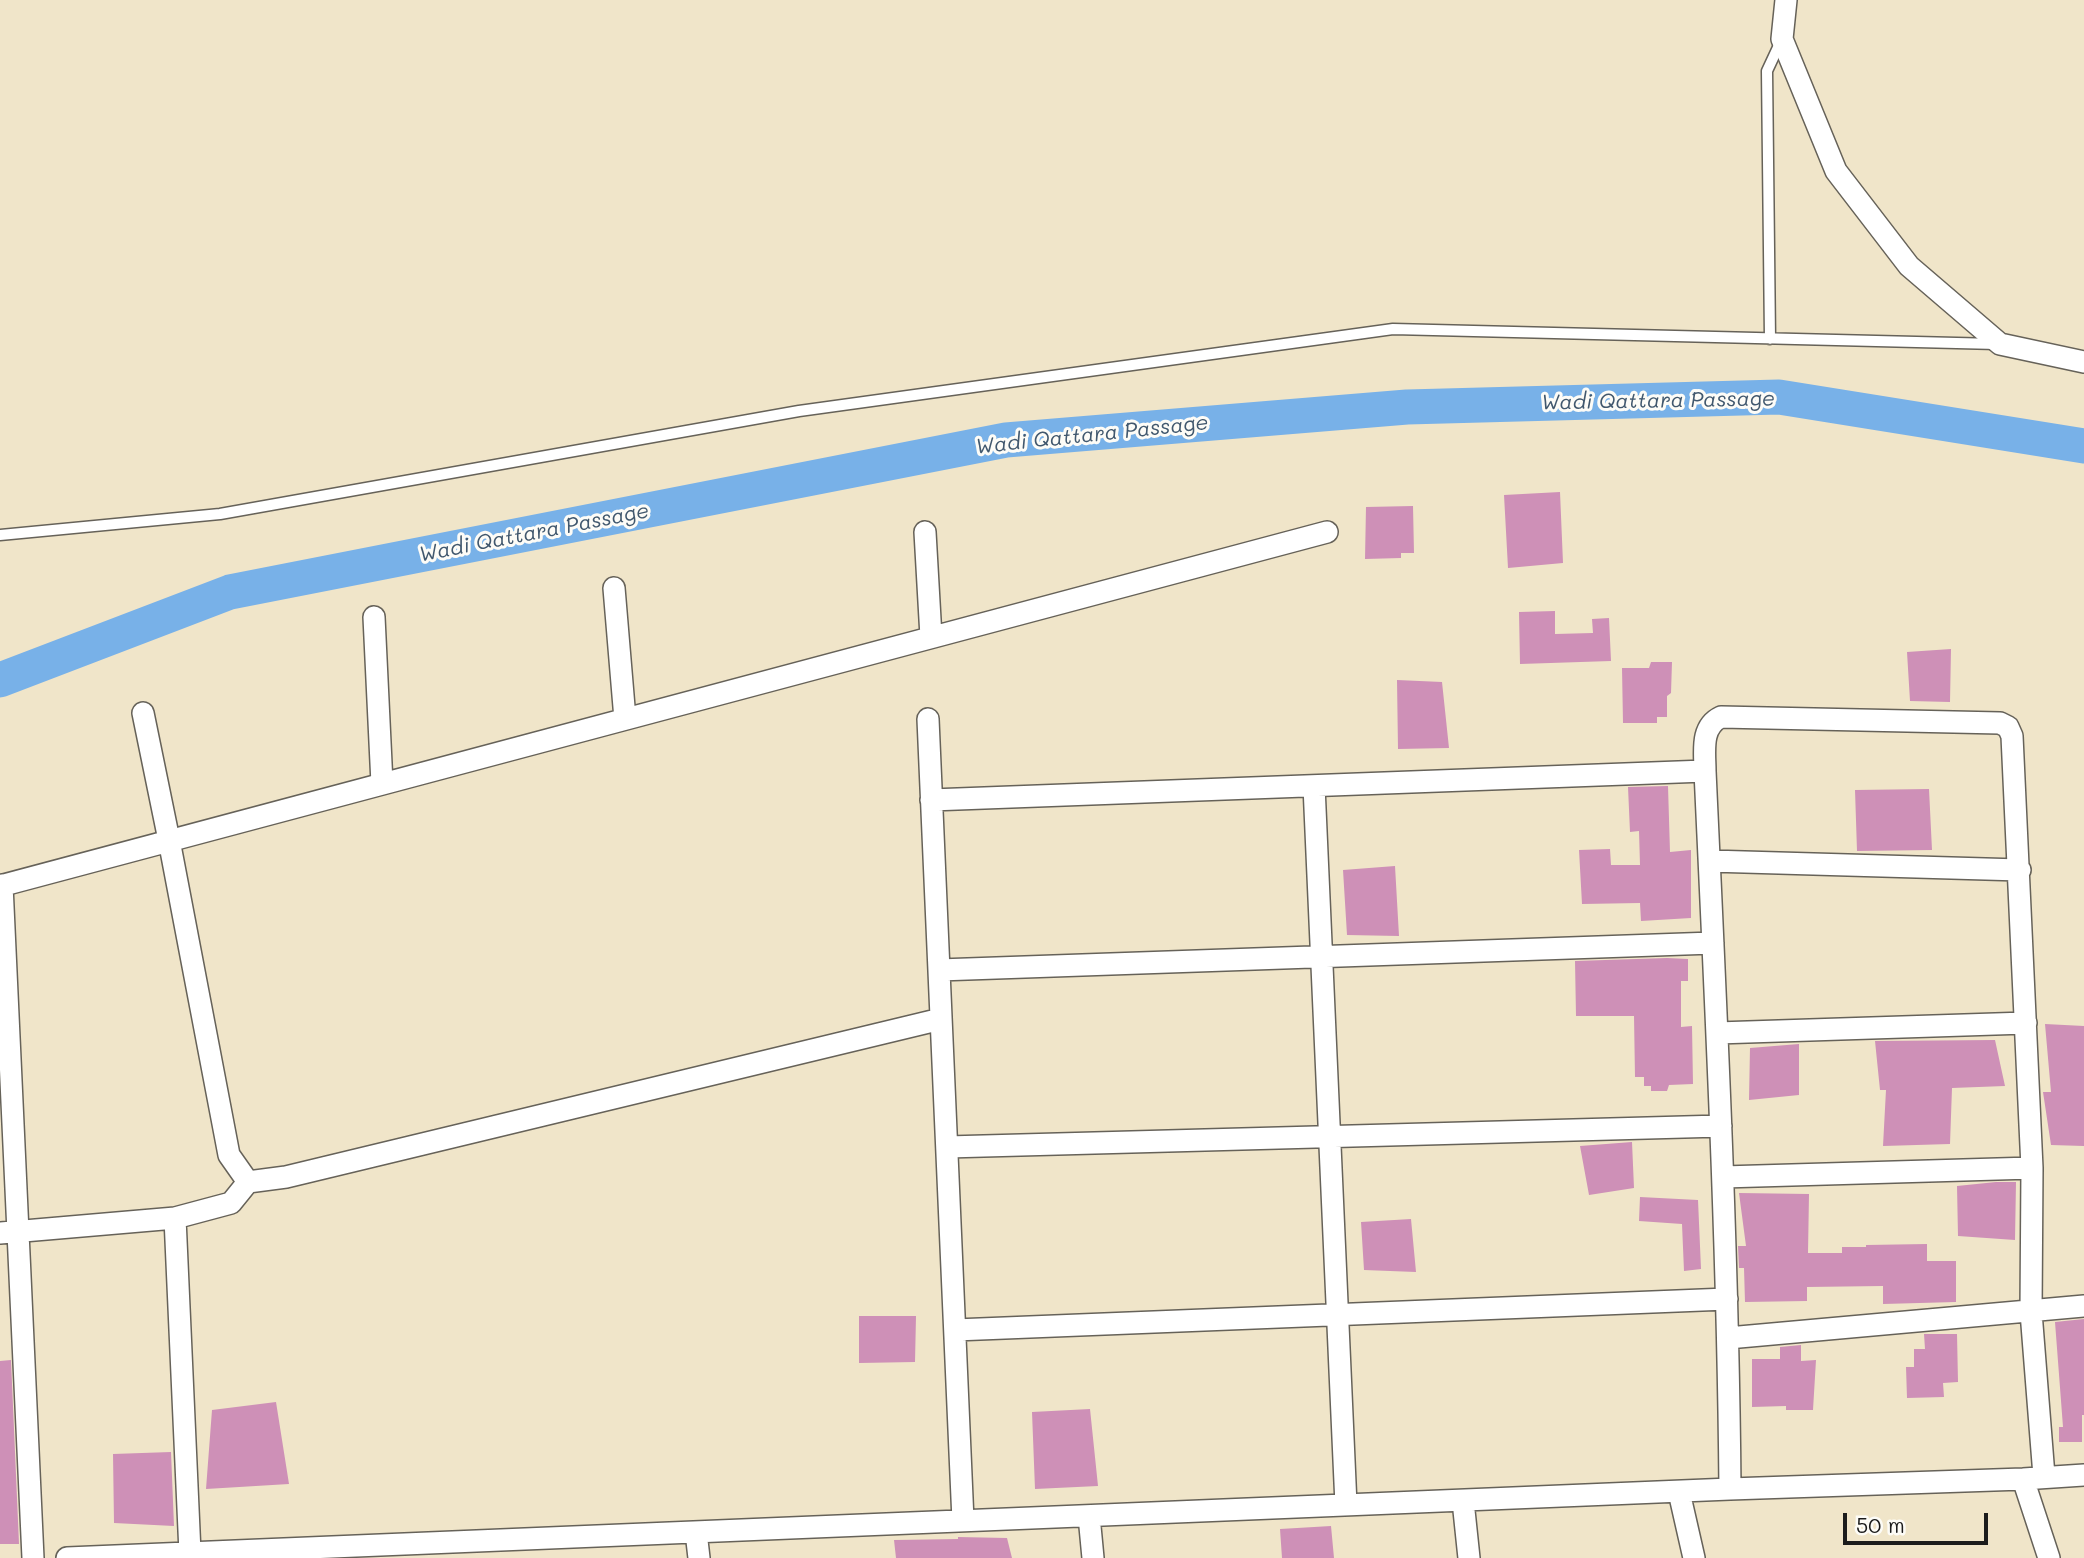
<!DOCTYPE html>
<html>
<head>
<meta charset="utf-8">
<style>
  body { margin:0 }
  #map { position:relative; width:2084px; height:1558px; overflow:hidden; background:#f0e5c9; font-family:Mali,sans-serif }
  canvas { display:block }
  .scale { position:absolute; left:1843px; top:1513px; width:145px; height:32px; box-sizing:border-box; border:4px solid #1c1c1c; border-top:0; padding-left:9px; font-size:21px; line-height:24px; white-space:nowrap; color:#1c1c1c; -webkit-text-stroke:5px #fdfcf7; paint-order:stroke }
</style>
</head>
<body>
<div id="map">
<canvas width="2084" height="1558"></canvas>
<div class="scale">50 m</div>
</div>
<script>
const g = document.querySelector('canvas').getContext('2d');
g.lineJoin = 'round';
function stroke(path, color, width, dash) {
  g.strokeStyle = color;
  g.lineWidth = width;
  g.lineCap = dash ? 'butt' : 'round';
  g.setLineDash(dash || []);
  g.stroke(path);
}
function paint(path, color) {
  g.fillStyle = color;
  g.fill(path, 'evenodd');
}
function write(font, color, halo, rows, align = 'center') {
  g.font = font + ' Mali,sans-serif';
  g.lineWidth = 6;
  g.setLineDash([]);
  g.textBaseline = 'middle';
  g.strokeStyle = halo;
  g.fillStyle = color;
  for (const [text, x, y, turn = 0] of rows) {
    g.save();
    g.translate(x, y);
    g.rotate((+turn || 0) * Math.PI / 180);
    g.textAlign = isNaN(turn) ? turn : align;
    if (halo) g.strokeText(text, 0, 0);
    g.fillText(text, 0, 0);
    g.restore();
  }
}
const river = new Path2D(`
  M0 680 230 592 1006 440 1407 407 1779 397 2084 446`);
const building = new Path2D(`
  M1560 492 1563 563 1508 568 1504 495Z
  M1413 506 1414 553H1401V558L1365 559 1366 507Z
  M1555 611V634L1593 633 1592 619 1609 618 1611 661 1520 664 1519 612Z
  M1951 649 1950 702 1910 701 1907 652Z
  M1651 662H1672L1671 693 1667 696V717H1657V723H1623L1622 668H1649Z
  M1397 680 1442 682 1449 748 1398 749Z
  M1668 786 1670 852 1691 850V918L1641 921 1640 903 1582 904 1579 850 1610 849 1611 865H1640L1639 831 1630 832 1628 787Z
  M1929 789 1932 850 1857 851 1855 790Z
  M1395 866 1399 936 1347 935 1343 870Z
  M1667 958 1688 959V981H1681V1027L1692 1026 1693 1084 1669 1085 1667 1091H1651V1086H1644V1077H1635L1634 1016H1576L1575 961Z
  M2045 1024 2084 1026V1146L2051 1145 2043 1092H2051Z
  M1995 1040 2005 1086 1952 1088 1950 1144 1883 1146 1886 1090H1880L1875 1041Z
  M1799 1044V1095L1749 1100 1750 1048Z
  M1632 1142 1634 1188 1589 1195 1580 1146Z
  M1996 1182H2016L2015 1240 1958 1236 1957 1186Z
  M1739 1193 1809 1194 1808 1253H1842V1247H1866V1245L1927 1244V1261H1956V1302L1883 1304V1286L1807 1287V1301L1745 1302 1744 1268H1739L1738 1246H1746Z
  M1640 1197 1698 1200 1701 1269 1684 1271 1682 1224 1639 1221Z
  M1411 1219 1416 1272 1364 1270 1361 1222Z
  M859 1316H916L915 1362 859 1363Z
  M2084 1319V1415H2082V1442H2059V1427H2063L2055 1322Z
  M1924 1334H1957L1958 1382 1943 1383 1944 1397 1907 1398 1906 1367H1914V1349H1925Z
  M1801 1345V1361L1816 1360 1813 1410H1786V1406L1752 1407V1359H1780V1347Z
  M11 1360 19 1544H0V1361Z
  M276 1402 289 1484 206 1489 212 1410Z
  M1090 1409 1098 1486 1035 1489 1032 1412Z
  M171 1452 174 1526 114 1523 113 1454Z
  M1331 1526 1334 1558H1282L1280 1529Z
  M958 1537 1007 1538 1012 1558H896L894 1540 958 1539Z`);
const lane = new Path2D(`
  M1770 339 1767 71 1781 41
  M0 535 220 514 799 411 1393 329 1997 344`);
const street = new Path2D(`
  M1786 0 1782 39 1836 171 1909 266 2000 344 2084 362
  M925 532 931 637
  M614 588 625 719
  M374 617 382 784
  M143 713 169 840 229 1155 248 1182 286 1177 941 1019
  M928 719 963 1521
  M1314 786 1346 1505
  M931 800 1705 771
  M1710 861 2020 870
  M2 885 33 1558
  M0 886 1327 532
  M939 970 1713 943
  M1717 1033 2026 1023
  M947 1147 1721 1126
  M1723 1177 2032 1168
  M175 1218 190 1553
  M0 1233 175 1218 231 1203 248 1182
  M955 1330 1727 1299
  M1728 1338 2084 1306
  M2023 1479 2049 1558
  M1730 1489C1728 1250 1716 1010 1705 771 1705 752 1700 727 1721 717L2000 723 2008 727 2012 736 2032 1168 2031 1312 2044 1476
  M1679 1492 1694 1558
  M1463 1501 1469 1558
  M1089 1516 1093 1558
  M696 1532 699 1558
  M67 1558 1730 1489 2023 1479 2084 1475`);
const waterNames = [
  ["Wadi Qattara Passage",1658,401,-1],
  ["Wadi Qattara Passage",1092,435,-6],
  ["Wadi Qattara Passage",534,533,-11]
];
stroke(river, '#78b1e8', 35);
paint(building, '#ce90b7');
stroke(lane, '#666259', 13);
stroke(street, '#666259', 24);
stroke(lane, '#fff', 10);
stroke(street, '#fff', 21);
write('italic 21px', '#41586e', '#fdfcf7', waterNames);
</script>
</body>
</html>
